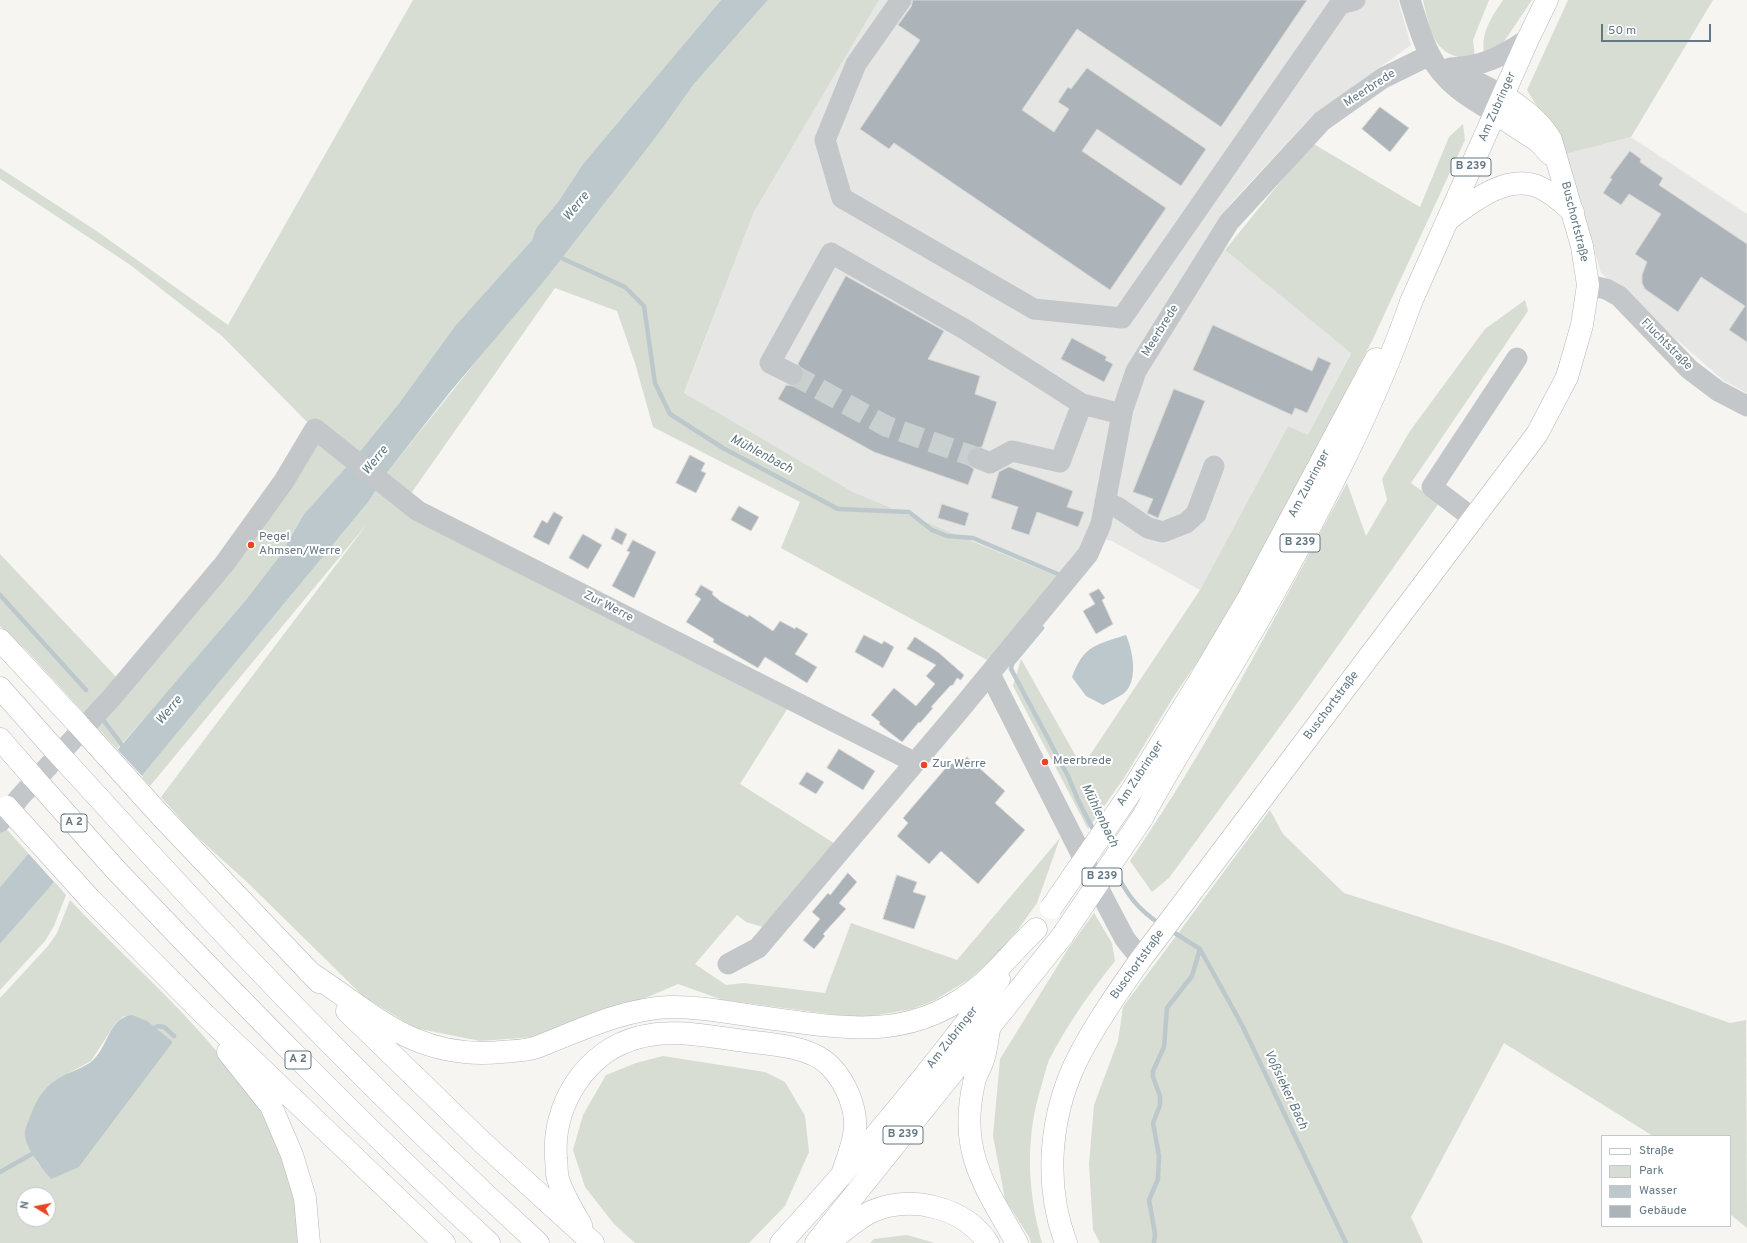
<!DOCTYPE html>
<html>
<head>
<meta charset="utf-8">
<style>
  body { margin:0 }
  #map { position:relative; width:1747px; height:1243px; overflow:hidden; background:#f6f5f1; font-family:Overpass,sans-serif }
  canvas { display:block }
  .legend { position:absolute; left:1601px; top:1135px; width:130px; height:92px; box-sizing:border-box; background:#fff; border:1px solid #c1c9ce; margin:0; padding:5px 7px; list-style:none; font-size:12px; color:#637784 }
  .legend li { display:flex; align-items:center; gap:8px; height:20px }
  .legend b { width:20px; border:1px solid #c1c9ce }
  .north { position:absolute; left:16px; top:1187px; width:40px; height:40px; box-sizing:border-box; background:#fff; border:1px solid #c1c9ce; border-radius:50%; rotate:280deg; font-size:11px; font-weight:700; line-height:16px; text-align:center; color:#637784 }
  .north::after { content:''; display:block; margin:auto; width:14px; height:18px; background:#e8441f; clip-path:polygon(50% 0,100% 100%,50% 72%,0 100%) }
  .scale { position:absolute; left:1601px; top:24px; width:110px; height:18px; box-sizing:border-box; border:2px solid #637784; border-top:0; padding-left:5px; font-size:12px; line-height:14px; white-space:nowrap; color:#637784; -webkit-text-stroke:3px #fff; paint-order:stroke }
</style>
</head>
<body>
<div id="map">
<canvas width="1747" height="1243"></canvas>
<ul class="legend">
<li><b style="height:5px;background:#fff"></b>Straße</li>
<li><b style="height:11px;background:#d7ddd2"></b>Park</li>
<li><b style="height:11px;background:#bcc8cc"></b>Wasser</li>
<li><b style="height:11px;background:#acb4b9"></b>Gebäude</li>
</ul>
<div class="north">N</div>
<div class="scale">50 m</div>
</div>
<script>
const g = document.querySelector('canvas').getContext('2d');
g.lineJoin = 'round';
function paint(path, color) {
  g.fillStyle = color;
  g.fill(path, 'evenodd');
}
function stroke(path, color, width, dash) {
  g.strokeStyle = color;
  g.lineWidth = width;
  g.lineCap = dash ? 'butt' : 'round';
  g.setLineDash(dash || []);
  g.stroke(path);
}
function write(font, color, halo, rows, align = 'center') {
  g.font = font + ' Overpass,sans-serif';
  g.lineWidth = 4;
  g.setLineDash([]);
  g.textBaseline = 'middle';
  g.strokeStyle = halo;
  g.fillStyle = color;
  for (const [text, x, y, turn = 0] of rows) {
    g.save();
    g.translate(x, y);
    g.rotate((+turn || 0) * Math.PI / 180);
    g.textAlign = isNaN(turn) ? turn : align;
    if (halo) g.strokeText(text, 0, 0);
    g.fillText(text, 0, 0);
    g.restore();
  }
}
const built = new Path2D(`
  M879 0H1398L1411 45 1311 117 1231 203 1205 240 1225 250 1351 352 1308 436 1288 426 1200 590 1112 541 1088 536 1061 578 853 492 684 394 754 212Z
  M1631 137 1747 214V393L1724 381 1601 273 1566 154Z`);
const green = new Path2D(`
  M413 0H721L583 164 558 202 536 228 532 240 455 326 400 402 357 455 304 514 279 557 245 601 176 683 117 749 27 651 0 626V554L120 681 233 539 311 426 222 336 129 264 0 179V168L98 232 228 325Z
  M768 0H879L754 212 684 393 853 492 1061 578 989 661 781 548 800 502 653 427 635 363 617 311 555 288 410 495 791 703 740 784 837 845 766 928 746 922 737 915 695 964 726 985 744 983 825 993 851 923 957 960 1060 838 1037 903 1017 931 992 959 968 980 935 1000 913 1009 866 1017 837 1015 723 1000 678 984 636 1002 534 1037 480 1041 415 1028 363 996 248 883 193 833 161 797 367 524 150 786 141 776 369 501 386 474 662 129 694 84Z
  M1423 0H1489L1473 40 1475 58C1434 60 1431 33 1423 0Z
  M1503 0H1532L1499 49 1485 56C1479 34 1492 17 1503 0Z
  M1568 0H1713L1631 137 1566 154 1527 90Z
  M1463 124 1465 140 1372 341 1307 467 1216 635 1174 696 1124 778 1088 829 1013 686 1021 659 1082 767 1200 590 1288 426 1308 435 1351 353 1225 250 1312 143 1420 207 1449 137Z
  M1525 300 1528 311 1411 483 1439 503 1298 702 1169 878 1152 892 1130 861C1212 742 1278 611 1347 483L1366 536 1387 500 1382 479 1410 431 1485 329Z
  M1270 810 1283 834 1344 893 1504 944 1730 1023 1746 1020 1747 1228 1730 1214V1136H1653L1504 1043 1411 1217 1423 1243H1100L1093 1230 1089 1164 1094 1105 1118 1041 1123 1007Z
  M0 822 29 854 0 887Z
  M54 881 66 895 54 926 45 941 0 990V944Z
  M70 900C142 977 229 1044 276 1140 291 1171 297 1209 298 1243H0V998L48 946 57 933ZM124 1016 173 1042 79 1167H42L38 1164 26 1140 54 1081 91 1061 115 1024ZM24 1195H48V1219H24Z
  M1094 913 1112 943 1115 961C1090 992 1067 1025 1049 1060 1046 1068 1044 1076 1042 1084 1025 1136 1027 1190 1042 1243H1031L1029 1237 1005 1199 993 1136 1000 1059 1068 949Z
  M663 1056 765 1072 785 1082 805 1116 809 1152 785 1206 749 1243H635L614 1224 585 1187 573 1150 583 1115 606 1075 636 1063Z
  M907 1235 935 1243H870L874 1239Z`);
const water = new Path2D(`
  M721 0H768L694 84 662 129 544 281 450 392 386 474 369 501 48 889 0 944V887L245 601 279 557 304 514 357 455 400 402 455 326 532 240 536 228 558 202 583 164Z
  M1126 635C1133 651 1139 682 1123 694 1117 698 1110 701 1103 705L1086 696 1072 677C1084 645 1096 645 1126 635Z
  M132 1015 147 1021 173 1042 79 1167 51 1179C42 1168 23 1146 25 1131 26 1126 29 1120 31 1114 36 1101 42 1091 53 1082 64 1073 80 1070 91 1062 108 1049 108 1018 132 1015Z`);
const pier = new Path2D(`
  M116 748 143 777 55 883 28 853Z`);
const stream = new Path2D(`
  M557 256 625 287 644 306 655 383 670 414 723 448 838 509 909 512 932 530 947 536 973 538 1060 575
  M0 595 86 690
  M1042 628 1012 664 1011 669 1068 776 1078 800 1095 833
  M104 721 125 749
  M1114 870C1128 895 1136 908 1160 924
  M1170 930 1200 949 1242 1025 1346 1243
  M152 1029 158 1026 164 1027 174 1036
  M0 1172 37 1151
  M1154 1243 1155 1234 1149 1200 1158 1179 1159 1156 1153 1123 1160 1105V1096L1153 1077V1071L1164 1047 1167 1008 1192 976 1200 949`);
const building = new Path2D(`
  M913 0H1307L1221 127 1077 29 1022 110 1054 132 1069 109 1058 102 1068 87 1071 89 1087 68 1206 149 1181 186 1097 129 1082 151 1166 208 1110 290 894 143 889 149 860 129 920 40 898 25 911 7Z
  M1380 107 1409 128 1390 152 1362 129Z
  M1630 151 1641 159 1640 162 1663 178 1659 185 1747 244V342L1729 330 1745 306 1701 277 1678 312 1645 289 1642 283V275L1647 262 1635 254 1661 214 1629 194 1621 205 1603 193 1612 179 1610 178Z
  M846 276 944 331 928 359 980 376 975 394 997 402 982 447 971 448 967 454 966 459 968 465 974 469 968 485 874 452 778 399 786 385 793 386 798 384 803 380 804 373 798 364Z
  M1213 325 1312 371 1318 357 1331 363 1307 413 1295 408 1292 415 1193 370Z
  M1072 338 1107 357 1105 360 1113 364 1104 382 1061 359Z
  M1174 389 1205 401 1158 518 1147 513 1153 499 1133 492Z
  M690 455 705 463 701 471 706 473 696 493 676 483Z
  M1009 467 1073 491 1067 507 1084 512 1078 527 1037 512 1029 535 1011 529 1018 507 991 498 999 472Z
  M942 504 969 513 965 526 938 518Z
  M739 506 759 517 751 531 731 520Z
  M554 512 563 517 549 545 533 537 542 520 547 523Z
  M616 528 627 534 622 545 611 539Z
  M583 534 602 545 588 569 569 558Z
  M633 540 656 552 634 598 612 586 630 552 627 551Z
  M701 585 713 592 712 594 720 601 748 617 749 615 773 631 780 621 795 629 796 627 808 634 795 654 817 667 807 683 765 657 758 668 713 642 714 639 686 622 701 599 695 595Z
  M1099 589 1105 598 1102 600 1113 624 1096 634 1083 611 1095 604 1089 594Z
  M864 635 882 644 884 641 894 647 883 668 855 652Z
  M915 637 939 653 964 675 961 680 957 678 953 685 950 686 931 707 933 708 920 723 919 722 902 742 879 724 880 722 871 715 894 688 916 706 935 684 926 676 936 665 907 649Z
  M839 749 875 771 863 790 827 768Z
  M967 757 1005 791 995 803 1025 830 978 884 941 851 929 864 897 836 908 823 903 818 951 762 957 768Z
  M807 772 824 782 816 794 799 784Z
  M848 873 857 882 839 903 846 909 823 934 825 936 814 949 803 940 820 919 812 912 828 893 830 895Z
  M897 875 917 882 913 892 926 896 914 929 883 919Z`);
const minorTunnel = new Path2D(`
  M792 374 886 426 978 458`);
const minor = new Path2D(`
  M901 0 856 64 825 140 842 198 1034 309 1122 318 1340 4 1355 0
  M1410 0C1416 18 1421 38 1430 55 1444 83 1469 98 1495 113
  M1450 68 1503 95
  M1451 68C1484 66 1501 57 1528 39
  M1588 285 1606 289 1619 296 1689 369 1718 391 1747 406
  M792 374 770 363 831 253 966 330 1082 404 1060 462 1012 451 990 463 978 458
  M1082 404 1122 414
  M1105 502 1117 507 1148 528 1163 532 1186 523 1196 514 1214 466
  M1474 519 1432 487 1517 358
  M990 674 1107 905 1125 939 1141 959
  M0 822 20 797 113 696 225 563 284 481 315 429 418 511 914 762
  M728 964 758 948 958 712 1088 554 1101 524 1123 409 1136 371 1229 222 1322 121 1383 78 1430 55`);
const major = new Path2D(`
  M1495 113 1538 141 1550 154
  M1449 219C1473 201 1509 172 1541 188 1554 194 1563 203 1573 212
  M1411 302 1528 39 1547 0
  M1066 1243C1043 1182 1050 1111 1080 1054 1098 1020 1120 989 1141 959L1537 434 1567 377 1582 325 1588 285 1582 246 1551 140C1539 120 1522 108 1503 95`);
const highway = new Path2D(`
  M0 640 78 724
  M0 688 55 750
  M0 739 33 777
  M1131 792 1200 680 1249 597 1376 359
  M161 816 319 982
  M1142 818C1181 746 1226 678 1266 607 1321 509 1374 408 1411 302
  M139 842C266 981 399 1116 538 1243
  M115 869C237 997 359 1123 489 1243
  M90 899 203 1013 444 1243
  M309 972C375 1015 415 1060 501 1052 513 1051 526 1051 537 1047 579 1031 623 1009 669 1007 699 1006 731 1013 760 1017 844 1028 912 1044 983 983 1002 966 1018 946 1036 929
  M347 1011 483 1143 593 1243
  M989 1030C987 1041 986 1053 982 1063 979 1070 975 1076 974 1083 958 1152 985 1186 1017 1243
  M228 1052 271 1106 292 1155 305 1198 309 1243
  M581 1225C572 1210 563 1195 558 1179 556 1172 557 1164 556 1158 552 1105 586 1050 640 1037 674 1028 710 1037 745 1041 771 1044 811 1046 830 1066 846 1082 859 1112 854 1135 852 1148 846 1162 842 1175
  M781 1243C858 1159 931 1071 999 979
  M816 1243 1063 935
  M828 1243C840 1234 860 1216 873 1211 912 1195 964 1207 988 1243`);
const highwayBridge = new Path2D(`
  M78 724 161 816
  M55 750 139 842
  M33 777 115 869
  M7 807 90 899
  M1051 908 1131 792
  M1063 935 1142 818`);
const markers = [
  [251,545,4,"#e8441f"],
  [1045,762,4,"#e8441f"],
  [924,765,4,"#e8441f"]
];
const shields = [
  [1471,167,40],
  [1300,543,40],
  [74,823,26],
  [1102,877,40],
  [298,1060,26],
  [903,1135,40]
];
const shieldNames = [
  ["B 239",1471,167],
  ["B 239",1300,543],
  ["A 2",74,823],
  ["B 239",1102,877],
  ["A 2",298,1060],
  ["B 239",903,1135]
];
const streetNames = [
  ["Meerbrede",1370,89,-33],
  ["Am Zubringer",1498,107,-66],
  ["Buschortstraße",1574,222,76],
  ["Meerbrede",1161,331,-58],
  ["Fluchtstraße",1666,345,45],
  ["Am Zubringer",1310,484,-62],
  ["Zur Werre",608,607,27],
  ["Buschortstraße",1332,706,-53],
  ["Am Zubringer",1141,774,-57],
  ["Buschortstraße",1138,965,-54],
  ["Am Zubringer",953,1038,-52]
];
const poiNames = [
  ["Pegel",259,538],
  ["Ahmsen/Werre",259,552],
  ["Meerbrede",1053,762],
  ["Zur Werre",932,765]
];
const waterNames = [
  ["Werre",577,207,-51],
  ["Mühlenbach",761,455,28],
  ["Werre",376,461,-51],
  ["Werre",170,711,-50],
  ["Mühlenbach",1099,816,64],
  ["Voßsieker Bach",1285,1090,65]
];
paint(built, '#e6e7e5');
paint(green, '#d7ddd2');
paint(water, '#bcc8cc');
paint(pier, '#f6f5f1');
stroke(stream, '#bcc8cc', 4.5);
paint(building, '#acb4b9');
stroke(building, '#d7d7d4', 1);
stroke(minorTunnel, '#cacfd0', 21, [21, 10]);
stroke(major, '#b4b9bc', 23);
stroke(highway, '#b5b9bc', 23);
stroke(minor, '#c3c7ca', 21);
stroke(major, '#fff', 22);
stroke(highway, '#fff', 22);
stroke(highwayBridge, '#b5b9bc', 23, []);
stroke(highwayBridge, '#fff', 22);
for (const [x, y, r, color] of markers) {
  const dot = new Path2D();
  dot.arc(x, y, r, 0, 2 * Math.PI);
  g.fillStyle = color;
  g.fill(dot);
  stroke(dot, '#fff', 1.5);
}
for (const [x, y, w] of shields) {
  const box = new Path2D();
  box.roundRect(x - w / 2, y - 9, w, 18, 3);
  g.fillStyle = '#fff';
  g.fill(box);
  stroke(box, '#637784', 1);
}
write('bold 11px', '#637784', null, shieldNames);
write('12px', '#637784', '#fff', streetNames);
write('12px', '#637784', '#fff', poiNames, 'left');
write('italic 13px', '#5f7981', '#fff', waterNames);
</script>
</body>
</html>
